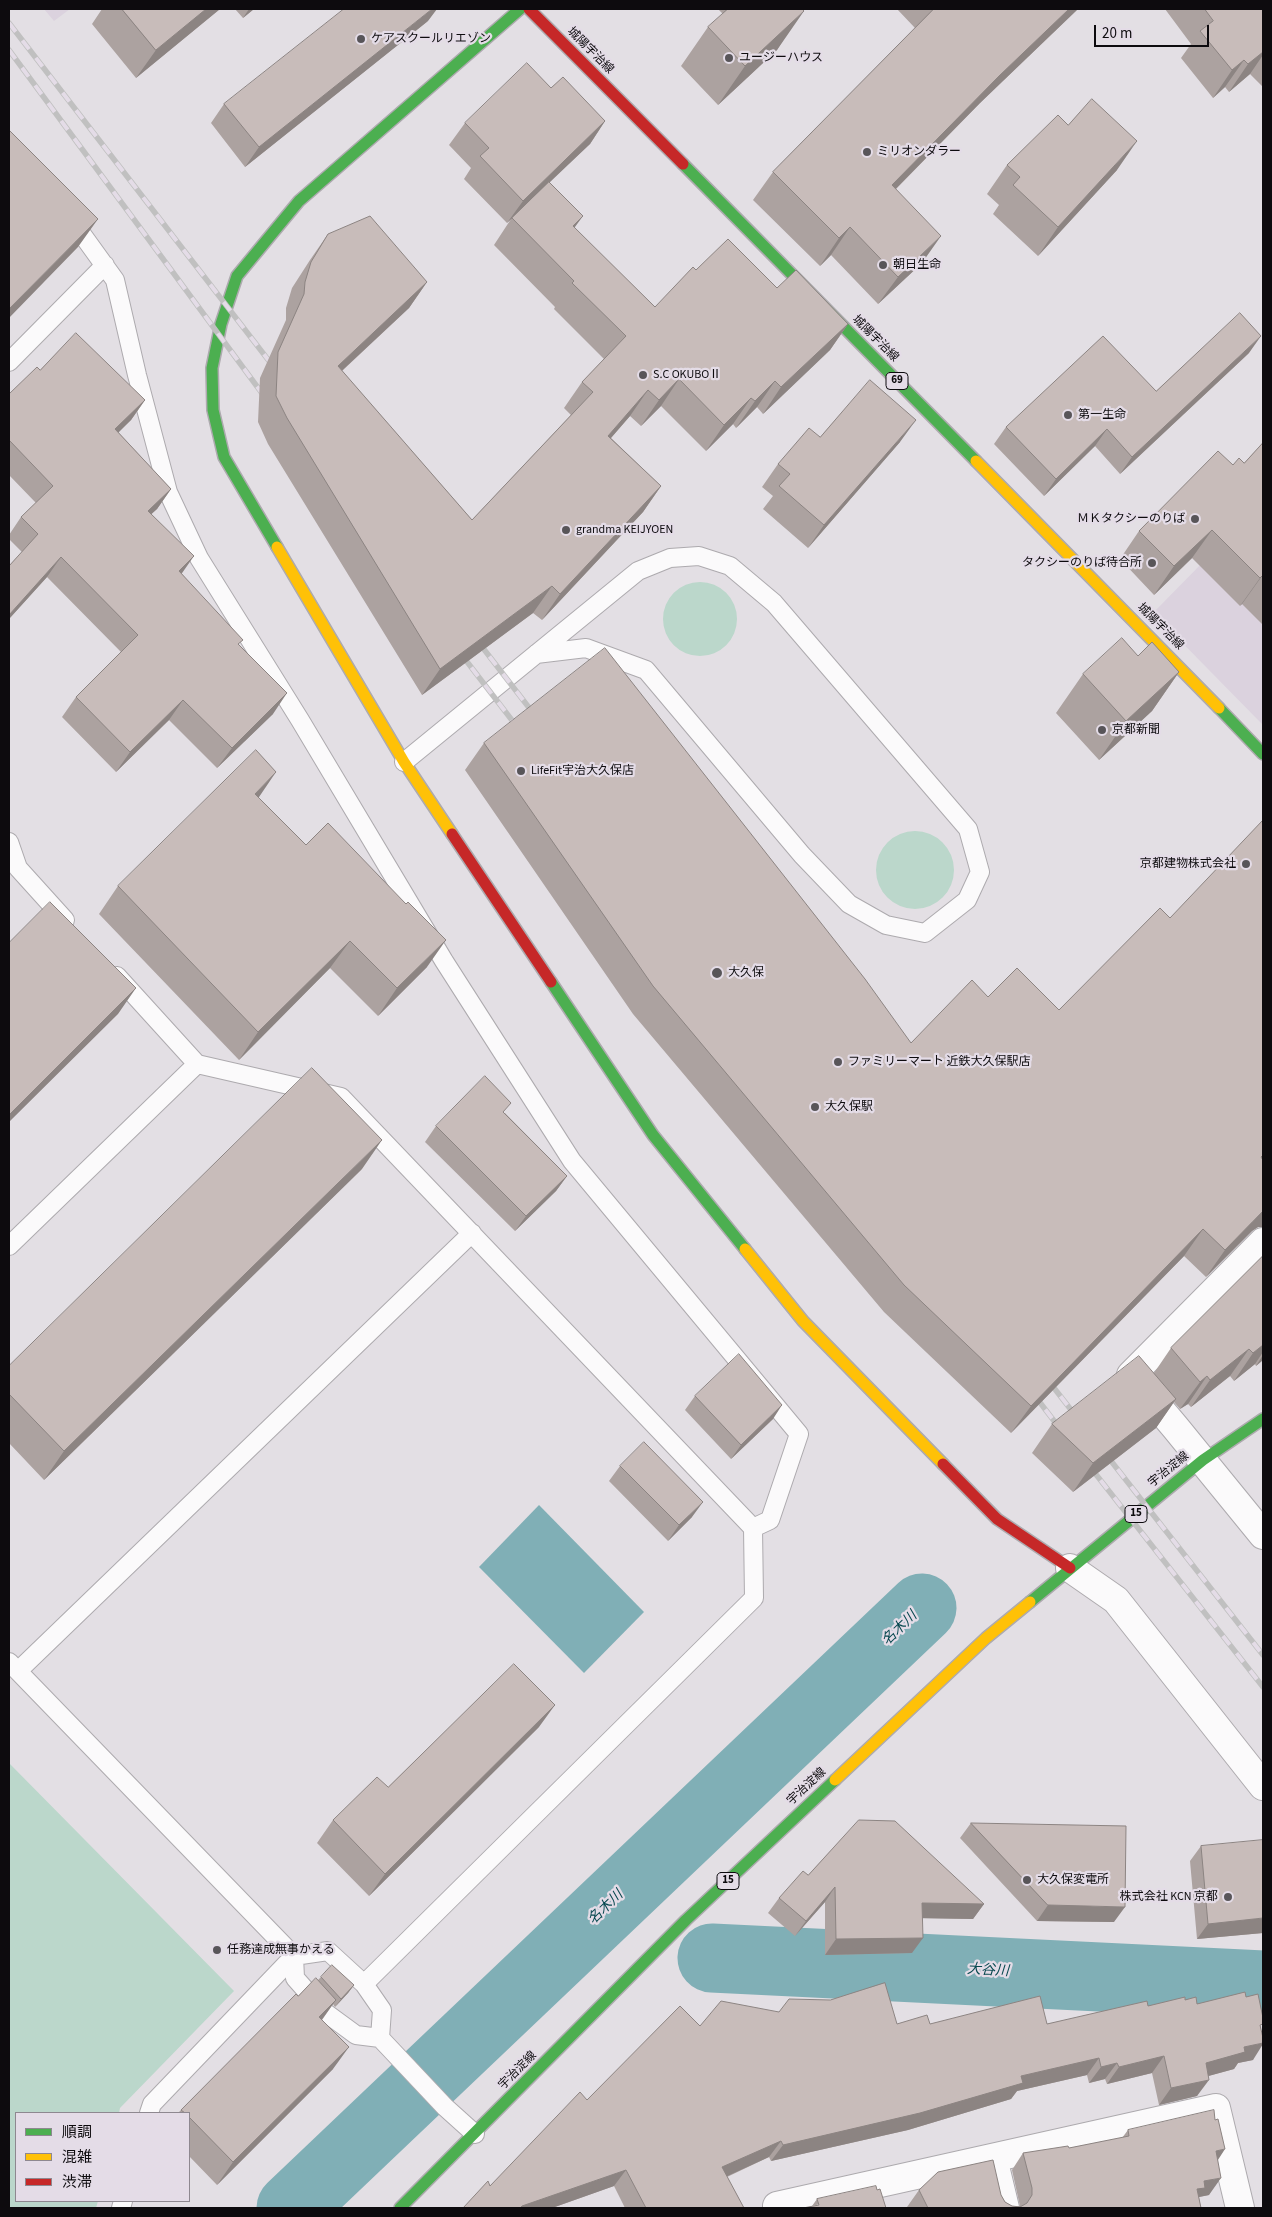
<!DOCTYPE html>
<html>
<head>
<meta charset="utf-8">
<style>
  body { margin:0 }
  #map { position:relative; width:1272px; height:2217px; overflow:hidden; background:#e3dfe4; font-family:"Source Sans 3","Noto Sans JP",sans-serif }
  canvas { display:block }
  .frame { position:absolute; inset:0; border:10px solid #0d0b0e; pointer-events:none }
  .legend { position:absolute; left:15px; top:2112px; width:175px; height:90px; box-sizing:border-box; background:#e4dce7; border:1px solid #8e8890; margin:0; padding:6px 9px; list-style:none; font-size:15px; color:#0d0b0e }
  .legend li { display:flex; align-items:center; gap:10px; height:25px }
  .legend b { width:25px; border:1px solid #8e8890 }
  .scale { position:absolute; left:1094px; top:25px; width:115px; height:22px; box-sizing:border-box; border:2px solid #0d0b0e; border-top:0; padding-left:6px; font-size:15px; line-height:18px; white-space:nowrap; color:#0d0b0e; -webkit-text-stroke:4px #e4dce7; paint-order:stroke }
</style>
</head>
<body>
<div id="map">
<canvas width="1272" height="2217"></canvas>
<div class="frame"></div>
<ul class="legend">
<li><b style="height:6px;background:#4caf50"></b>順調</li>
<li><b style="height:6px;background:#ffc107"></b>混雑</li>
<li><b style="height:6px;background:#c62828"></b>渋滞</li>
</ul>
<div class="scale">20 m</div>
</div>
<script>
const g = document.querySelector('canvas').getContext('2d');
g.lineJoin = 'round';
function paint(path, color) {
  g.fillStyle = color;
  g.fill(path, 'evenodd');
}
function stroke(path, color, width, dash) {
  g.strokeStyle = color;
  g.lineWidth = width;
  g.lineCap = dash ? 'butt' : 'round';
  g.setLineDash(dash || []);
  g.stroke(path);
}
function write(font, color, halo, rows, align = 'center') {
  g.font = font + ' "Source Sans 3","Noto Sans JP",sans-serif';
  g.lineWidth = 4.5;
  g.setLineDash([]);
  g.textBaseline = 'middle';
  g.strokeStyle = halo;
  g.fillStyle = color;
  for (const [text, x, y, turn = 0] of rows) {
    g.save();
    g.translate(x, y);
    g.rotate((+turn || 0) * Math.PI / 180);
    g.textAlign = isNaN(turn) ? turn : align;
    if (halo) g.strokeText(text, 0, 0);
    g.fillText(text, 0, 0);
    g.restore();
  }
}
const built = new Path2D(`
  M44 9H70L54 21Z
  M1263 501V722L1262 724 1153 613Z`);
const green = new Path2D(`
  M663 619a37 37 0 1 1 74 0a37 37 0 1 1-74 0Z
  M876 870a39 39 0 1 1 78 0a39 39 0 1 1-78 0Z
  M9 1763 234 1991 120 2108 119 2113H16V2201H98L96 2208H9Z`);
const water = new Path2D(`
  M539 1505 644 1612 584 1673 479 1567Z`);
const river = new Path2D(`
  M712 1958 1263 1985
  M291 2208 922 1608`);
const lane = new Path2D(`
  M71 219 115 280 137 375 168 492 199 558 300 720 444 961 572 1161 799 1434 770 1520 753 1528
  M9 362 105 265
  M404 762 638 571 670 558 699 556 730 566 774 603 968 829 980 872 967 900 925 933 886 925 849 904 802 855 646 670 586 648 536 654
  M9 842 18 868 65 920
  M117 976 197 1064 341 1097 753 1528 754 1598 364 1984
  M9 1246 197 1064
  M9 1662 294 1956 295 1978 326 2013 356 2035 380 2038 445 2107 475 2134
  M18 1671 472 1233
  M149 2113 152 2104 294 1956 328 1951 364 1984 382 2010 380 2038
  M121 2208 123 2201`);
const street = new Path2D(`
  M1263 1242 1131 1375 1175 1427 1263 1535
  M1070 1568 1116 1600 1263 1786
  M993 2158 1005 2208
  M778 2208 777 2206 1216 2108 1240 2208`);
const fast = new Path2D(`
  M683 164 976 461
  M277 547 224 457 213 410 212 368 221 324 237 276 299 201 520 9
  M1219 708 1263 754
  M551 982 653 1135 745 1249
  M1030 1602 1203 1460 1263 1419
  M400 2208 686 1920 835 1780`);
const slow = new Path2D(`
  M976 461 1219 708
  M277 547 404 762 452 834
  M745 1249 803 1321 943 1464
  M835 1780 986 1638 1030 1602`);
const jam = new Path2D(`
  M529 9 683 164
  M452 834 551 982
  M943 1464 997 1519 1070 1568`);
const rail = new Path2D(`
  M9 23 276 370
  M9 50 267 400
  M476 639 537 718
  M458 650 521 732
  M1047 1379 1079 1420
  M1032 1392 1064 1434
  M1104 1452 1263 1655
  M1087 1463 1263 1687`);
const wall = new Path2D(`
  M102 9H220L136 78 92 24Z
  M235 9H254L243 18Z
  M718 9H802L777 50 718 105 681 66 708 27 723 14Z
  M897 9H1078L980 103 896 189 922 263 878 304 831 255 820 266 753 200 773 172 915 28Z
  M1165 9H1263V87L1250 74 1229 92 1225 87 1213 98 1181 58 1191 44Z
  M428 21 245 167 211 123 224 104Z
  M551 88 605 121 590 144 549 182 574 228 655 307 696 270 777 288 848 324 830 350 763 414 757 407 736 428 733 424 706 451 661 406 641 426 630 416 611 438 661 486 643 512 542 620 533 613 422 695 268 444 258 422 260 378 286 320V308L292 288 310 260 328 234 427 282 409 308 342 371 472 520 571 415 564 408 582 382 604 359 554 309 555 307 494 245 511 219 507 223 464 179 471 168 449 145 465 123Z
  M1068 125 1117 170 1038 256 993 214 999 205 987 194 1007 165Z
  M1249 353 1120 474 1095 446 1044 496 994 444 1006 427 1156 391Z
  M40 370 145 400 131 420 118 432 171 489 157 509 151 514 182 574 239 645 273 714 217 768 169 720 116 772 62 717 76 697 121 652 47 577 9 619V566L22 552 9 539V535L21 517 36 503 9 475V394Z
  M820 437 900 442 808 548 763 509 773 496 762 487 778 464Z
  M1263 443V625L1242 604 1240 606 1192 558 1154 595 1120 559 1139 531 1233 465 1244 463Z
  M1138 656 1179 672 1152 711 1099 760 1056 713 1083 674Z
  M484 743 911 1043 988 997 1258 1227 1252 1231 1206 1277 1184 1256 1011 1433 884 1312 633 1014 465 770Z
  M258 797 427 967 378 1016 330 968 239 1060 99 914 118 886Z
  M505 1113 567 1176 556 1191 515 1231 425 1142 436 1126Z
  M362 1169 44 1480 9 1443V1366Z
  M1263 1256V1360L1256 1366 1255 1364 1234 1381 1230 1376 1191 1407 1188 1404 1180 1409 1174 1402 1156 1428 1073 1492 1032 1453 1052 1424 1154 1373 1171 1348Z
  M695 1396 773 1419 731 1459 685 1410Z
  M620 1466 692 1517 668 1541 609 1481Z
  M539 1727 369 1896 317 1843 333 1820 388 1787Z
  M971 1823 1114 1922 1037 1921 960 1838Z
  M1201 1846 1263 1933 1197 1939 1190 1861Z
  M808 1875 984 1904 973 1919 922 1918 912 1953 825 1955V1902L795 1936 768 1913 779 1898Z
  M321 1977 354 1985 348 1993 335 2007 333 2004 322 2020 333 2069 217 2185 189 2156V2113H178L181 2110 298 1996 318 1980Z
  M1246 1997 1261 2029 1253 2060 1238 2063 1234 2069 1208 2076 1197 2096 1159 2105 1152 2073 1107 2084 1105 2079 1089 2083 1087 2075 1017 2091 1011 2099 908 2130 771 2161 769 2157 727 2177 744 2208H625L614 2186 552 2208H463L490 2186 587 2100 700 2026 779 2012 897 2024H1047L1185 2000 1197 2004Z
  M1128 2130 1217 2160 1209 2195 1199 2197V2198L1201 2208H908L907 2207 919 2190 1001 2195 1005 2202 1012 2206H1020L1012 2170 1023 2153 1069 2148 1122 2138Z
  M877 2190 812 2206 817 2199Z`);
const shadedWall = new Path2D(`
  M206 9H220L136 78 156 50Z
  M249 9H254L243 18Z
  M432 9H437L428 21 245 167 259 147Z
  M1069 9H1078L980 103 873 212 892 185 999 76Z
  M804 11 777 50 718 105 745 66Z
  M1263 52V55L1250 74 1229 92 1248 64Z
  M1244 60 1225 87 1213 98 1232 70Z
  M605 121 590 144 507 223 523 201Z
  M1137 141 1117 170 1038 256 1058 227Z
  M583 216 564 242 573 226Z
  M98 219 78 247 9 318V309Z
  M850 227 831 255 820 266 839 238Z
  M941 236 922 263 878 304 898 277Z
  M427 282 409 308 319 392 338 366Z
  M848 324 830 350 763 414 781 387Z
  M1261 336 1249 353 1120 474 1132 457Z
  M679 379 661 406 641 426 659 400Z
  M775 381 757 407 736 428 755 401Z
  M648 390 630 416 590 462 608 436Z
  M751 398 733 424 706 451 724 425Z
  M145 400 131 420 101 450 115 429Z
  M916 420 900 442 808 548 824 525Z
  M1107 429 1095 446 1044 496 1056 479Z
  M661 486 643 512 542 620 560 594Z
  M171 489 157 509 133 531 148 511Z
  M1212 530 1192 558 1154 595 1174 566Z
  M194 556 180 576 179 571Z
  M61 557 47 577 9 619V615Z
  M1262 576 1242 604 1240 606 1260 578Z
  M552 586 533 613 422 695 440 669Z
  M1179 672 1152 711 1099 760 1126 721Z
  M287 693 273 714 217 768 232 748Z
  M183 700 169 720 116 772 130 752Z
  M276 772 257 800 255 794Z
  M446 940 427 967 378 1016 397 988Z
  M350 941 330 968 239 1060 258 1032Z
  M136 988 118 1014 9 1122V1115Z
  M382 1140 362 1169 44 1480 64 1451Z
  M567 1176 556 1191 515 1231 526 1216Z
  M1263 1211V1227H1258L1252 1231 1206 1277 1225 1250Z
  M1203 1229 1184 1256 1011 1433 1031 1406Z
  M1263 1345V1352L1255 1364 1234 1381 1253 1353Z
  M1249 1349 1230 1376 1191 1407 1210 1380Z
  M1263 1355V1360L1256 1366Z
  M1207 1376 1188 1404 1180 1409 1200 1382Z
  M1176 1399 1156 1428 1073 1492 1093 1463Z
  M782 1405 773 1419 731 1459 741 1445Z
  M703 1502 692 1517 668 1541 679 1525Z
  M555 1705 539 1727 369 1896 385 1874Z
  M835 1887 825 1902 795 1936 806 1921Z
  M922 1903 984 1904 973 1919 911 1918Z
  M1048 1905 1125 1907 1114 1922 1037 1921Z
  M1263 1918V1933L1197 1939 1208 1924Z
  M923 1938 912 1953 825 1955 836 1939Z
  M354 1985 348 1993 335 2007 341 1999Z
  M336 2000 320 2022 319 2017Z
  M1263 2043V2044L1253 2060 1238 2063 1234 2069 1194 2080 1206 2063 1244 2047Z
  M349 2047 333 2069 217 2185 233 2162Z
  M1164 2056 1152 2073 1107 2084 1119 2067Z
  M1099 2058 1087 2075 1017 2091 1011 2099 908 2130 771 2161 783 2145 1021 2076Z
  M1117 2063 1105 2079 1089 2083 1101 2067Z
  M1209 2080 1197 2096 1159 2105 1171 2088Z
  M781 2141 769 2157 710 2184 722 2167Z
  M1225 2149 1214 2166 1216 2151Z
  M626 2170 614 2186 552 2208H520L522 2206Z
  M1221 2178 1209 2195 1199 2197 1194 2205 1197 2189 1204 2181Z`);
const building = new Path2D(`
  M122 9H206L156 50Z
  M344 9H432L259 147 224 104Z
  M728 9H802L804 11 745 66 708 27Z
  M934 9H1069L999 76 892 185 941 236 898 277 850 227 839 238 773 172Z
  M1205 9H1263V52L1248 64 1244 60 1232 70 1200 31 1213 21Z
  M527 63 551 88 563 77 605 121 523 201 480 156 489 148 465 123Z
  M1092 99 1137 141 1058 227 1013 185 1020 177 1007 165 1058 115 1068 125Z
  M9 130 98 219 9 309Z
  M549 182 583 216 573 226 655 307 693 267 696 270 728 239 777 288 796 270 848 324 781 387 775 381 755 401 751 398 724 425 679 379 659 400 648 390 608 436 661 486 560 594 552 586 440 669 287 418 276 396 278 352 304 294 305 282 311 262 328 234 370 216 427 282 338 366 472 520 593 392 582 382 626 336 572 283 574 281 512 218Z
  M1240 313 1261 336 1132 457 1107 429 1056 479 1006 427 1103 336 1156 391Z
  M76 333 145 400 115 429 171 489 148 511 194 556 179 571 243 640 238 644 287 693 232 748 183 700 130 752 76 697 138 635 61 557 9 615V566L38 534 21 517 53 486 9 440V394L37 367 40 370Z
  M870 380 916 420 824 525 779 486 790 474 778 464 809 428 820 437Z
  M1263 443V578L1262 576 1260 578 1212 530 1174 566 1139 531 1218 451 1233 465 1239 458 1244 463Z
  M1122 638 1138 656 1152 642 1179 672 1126 721 1083 674Z
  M605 648 865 979 911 1043 972 980 988 997 1017 968 1059 1010 1160 908 1170 918 1263 820V1155L1261 1157 1263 1160V1211L1225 1250 1203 1229 1031 1406 904 1285 653 986 484 743Z
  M256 750 276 772 255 794 306 845 328 823 406 904 408 902 446 940 397 988 350 941 258 1032 118 886Z
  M50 902 136 988 9 1115V943Z
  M312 1068 382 1140 64 1451 9 1394V1366Z
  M485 1076 511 1103 503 1112 567 1176 526 1216 436 1126Z
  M1263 1256V1345L1253 1353 1249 1349 1210 1380 1207 1376 1200 1382 1171 1348Z
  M739 1354 782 1405 741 1445 695 1396Z
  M1139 1356 1176 1399 1093 1463 1052 1424Z
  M644 1442 703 1502 679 1525 620 1466Z
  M514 1664 555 1705 385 1874 333 1820 377 1777 388 1787Z
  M859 1820 895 1821 984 1904 922 1903 923 1938 836 1939 835 1887 806 1921 779 1898 803 1871 808 1875Z
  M971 1823 1126 1826 1125 1907 1048 1905Z
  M1263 1840V1918L1208 1924 1201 1846Z
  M332 1965 354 1985 341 1999 321 1977Z
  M316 1978 336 2000 319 2017 349 2047 233 2162 189 2117V2113H185L181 2110 296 1994 298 1996Z
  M885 1983 897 2024 927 2015 930 2024 1040 1996 1047 2024 1147 2001 1148 2006 1185 1997V2000L1196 1997 1197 2004 1245 1992 1246 1997 1258 1994 1263 2018V2024L1260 2025 1263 2038V2043L1244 2047 1245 2052 1206 2063 1209 2080 1171 2088 1164 2056 1119 2067 1117 2063 1101 2067 1099 2058 1021 2076 1023 2083 920 2113 783 2145 781 2141 722 2167 744 2208H646L626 2170 522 2206 520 2208H463L488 2181 490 2186 580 2092 587 2100 680 2006 700 2026 721 2001 779 2012 789 1999 830 2000Z
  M1214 2110 1215 2120 1218 2119 1225 2149 1216 2151 1221 2178 1204 2181 1205 2188 1197 2189 1201 2208H928L919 2190 938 2172 993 2160 1001 2195 1005 2202 1012 2206 1020 2207 1027 2203 1032 2195V2188L1023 2153 1068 2146 1069 2148 1129 2136 1128 2130Z
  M876 2186 877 2190 880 2189 886 2208H803L819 2205 817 2199Z`);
const markers = [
  [361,39,5,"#585559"],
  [729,58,5,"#585559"],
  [867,152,5,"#585559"],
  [883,265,5,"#585559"],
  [643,375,5,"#585559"],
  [1068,415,5,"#585559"],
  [1195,519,5,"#585559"],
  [566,530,5,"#585559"],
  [1152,563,5,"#585559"],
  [1102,730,5,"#585559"],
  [521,771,5,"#585559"],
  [1246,864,5,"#585559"],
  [717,973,6,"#585559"],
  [838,1062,5,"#585559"],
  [815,1107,5,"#585559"],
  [1027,1880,5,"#585559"],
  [1228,1897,5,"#585559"],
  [217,1950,5,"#585559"]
];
const shields = [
  [897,381,22],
  [1136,1514,22],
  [728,1881,22]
];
const shieldNames = [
  ["69",897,381],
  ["15",1136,1514],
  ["15",728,1881]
];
const poiNames = [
  ["ケアスクールリエゾン",371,39],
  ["ユージーハウス",739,58],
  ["ミリオンダラー",877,152],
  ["朝日生命",893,265],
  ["S.C OKUBOⅡ",653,375],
  ["第一生命",1078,415],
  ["ＭＫタクシーのりば",1185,519,"right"],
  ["grandma KEIJYOEN",576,530],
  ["タクシーのりば待合所",1142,563,"right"],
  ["京都新聞",1112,730],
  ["LifeFit宇治大久保店",531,771],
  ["京都建物株式会社",1236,864,"right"],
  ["大久保",728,973],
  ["ファミリーマート 近鉄大久保駅店",848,1062],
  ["大久保駅",825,1107],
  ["大久保変電所",1037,1880],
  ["株式会社 KCN 京都",1218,1897,"right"],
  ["任務達成無事かえる",227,1950]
];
const streetNames = [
  ["城陽宇治線",590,51,45],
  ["城陽宇治線",875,339,45],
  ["城陽宇治線",1160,627,45],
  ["宇治淀線",1169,1470,-39],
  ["宇治淀線",807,1787,-43],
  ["宇治淀線",518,2071,-45]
];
const waterNames = [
  ["名木川",900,1629,-44],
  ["名木川",606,1908,-44],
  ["大谷川",988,1971,3]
];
paint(built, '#dbd2de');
paint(green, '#bbd7cb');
paint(water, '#80afb6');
stroke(river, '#80afb6', 69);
stroke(lane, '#adaaae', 20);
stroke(street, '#adaaae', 30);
stroke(fast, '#adaaae', 14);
stroke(slow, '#adaaae', 14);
stroke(jam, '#adaaae', 14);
stroke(lane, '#fbfafb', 18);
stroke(street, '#fbfafb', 28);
stroke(fast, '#4caf50', 11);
stroke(slow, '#ffc107', 11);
stroke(jam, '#c62828', 11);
stroke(rail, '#c0c0c0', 5.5);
stroke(rail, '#e4dce7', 4, [11]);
paint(wall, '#aca2a0');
paint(shadedWall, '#8c8482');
paint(building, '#c8bcba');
stroke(building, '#8c8482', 1);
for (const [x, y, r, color] of markers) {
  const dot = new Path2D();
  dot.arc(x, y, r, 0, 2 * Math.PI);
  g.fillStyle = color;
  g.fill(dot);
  stroke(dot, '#e4dce7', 2);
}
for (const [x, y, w] of shields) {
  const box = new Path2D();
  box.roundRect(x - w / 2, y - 8.5, w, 17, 4);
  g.fillStyle = '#e4dce7';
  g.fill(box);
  stroke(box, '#0d0b0e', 1);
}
write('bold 11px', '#0d0b0e', null, shieldNames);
write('12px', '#0d0b0e', '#e4dce7', poiNames, 'left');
write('12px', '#0d0b0e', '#e4dce7', streetNames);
write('italic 14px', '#07484f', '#e4dce7', waterNames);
</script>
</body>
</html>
